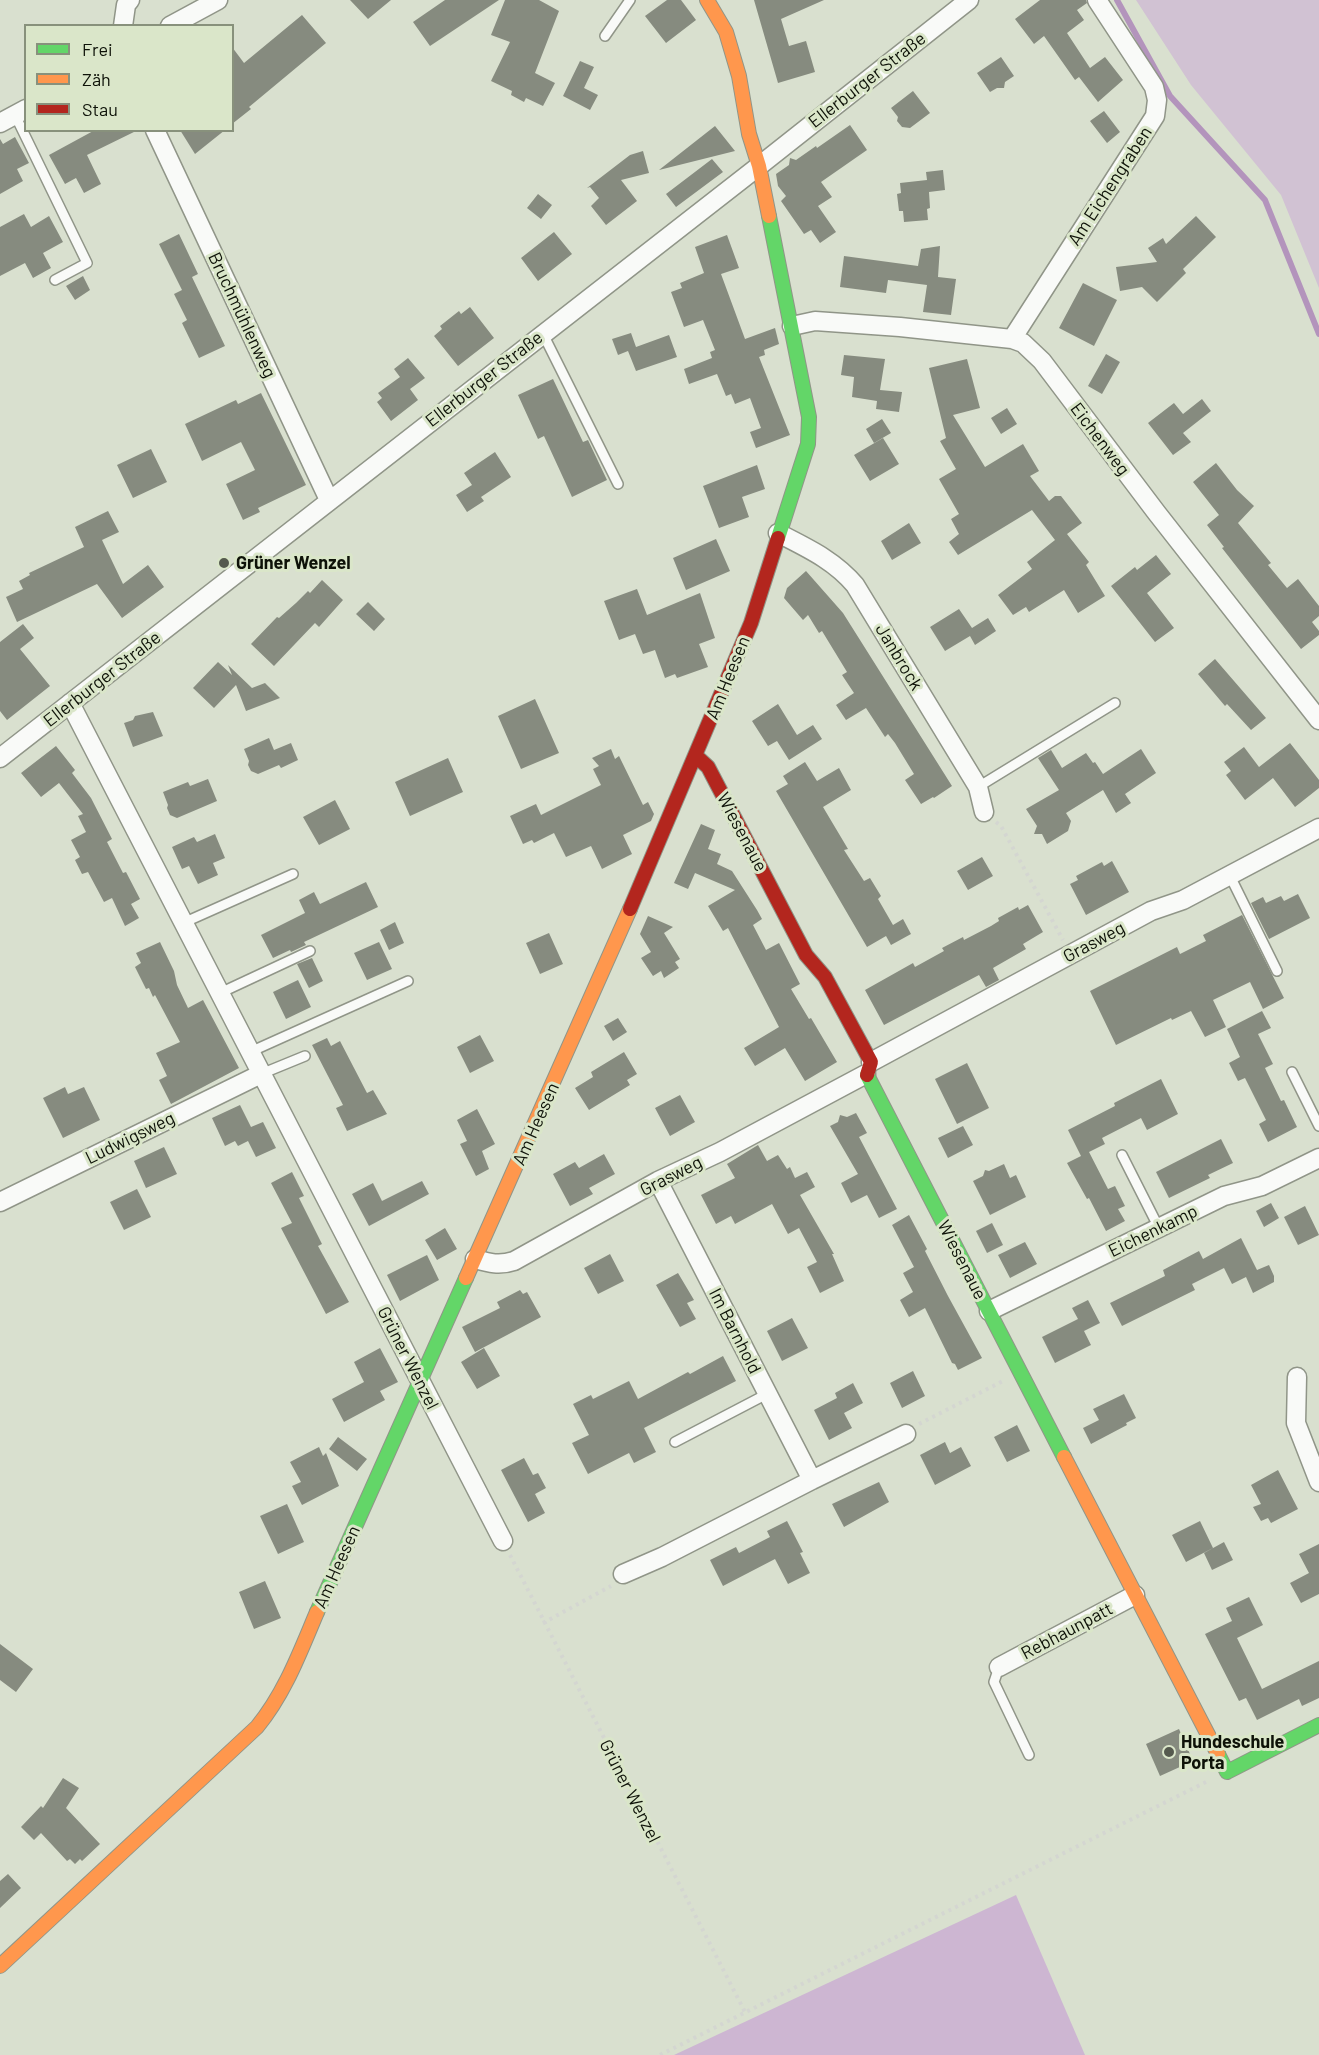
<!DOCTYPE html>
<html>
<head>
<meta charset="utf-8">
<style>
  body { margin:0 }
  #map { position:relative; width:1319px; height:2055px; overflow:hidden; background:#d9e0cf; font-family:Barlow,sans-serif }
  canvas { display:block }
  .legend { position:absolute; left:24px; top:24px; width:210px; height:108px; box-sizing:border-box; background:#dae6c9; border:2px solid #88917c; margin:0; padding:8px 10px; list-style:none; font-size:18px; color:#0e1208 }
  .legend li { display:flex; align-items:center; gap:12px; height:30px }
  .legend b { width:30px; border:2px solid #88917c }
</style>
</head>
<body>
<div id="map">
<canvas width="1319" height="2055"></canvas>
<ul class="legend">
<li><b style="height:8px;background:#63d668"></b>Frei</li>
<li><b style="height:8px;background:#ff974d"></b>Zäh</li>
<li><b style="height:8px;background:#b3261e"></b>Stau</li>
</ul>
</div>
<script>
const g = document.querySelector('canvas').getContext('2d');
g.lineJoin = 'round';
function paint(path, color) {
  g.fillStyle = color;
  g.fill(path, 'evenodd');
}
function stroke(path, color, width, dash) {
  g.strokeStyle = color;
  g.lineWidth = width;
  g.lineCap = dash ? 'butt' : 'round';
  g.setLineDash(dash || []);
  g.stroke(path);
}
function write(font, color, halo, rows, align = 'center') {
  g.font = font + ' Barlow,sans-serif';
  g.lineWidth = 6;
  g.setLineDash([]);
  g.textBaseline = 'middle';
  g.strokeStyle = halo;
  g.fillStyle = color;
  for (const [text, x, y, turn = 0] of rows) {
    g.save();
    g.translate(x, y);
    g.rotate((+turn || 0) * Math.PI / 180);
    g.textAlign = isNaN(turn) ? turn : align;
    if (halo) g.strokeText(text, 0, 0);
    g.fillText(text, 0, 0);
    g.restore();
  }
}
const green = new Path2D(`
  M1136 0H1319V288L1281 195 1191 85Z`);
const forest = new Path2D(`
  M1016 1895 1085 2055H674Z`);
const stream = new Path2D(`
  M1117 0 1170 96 1265 200 1319 334`);
const building = new Path2D(`
  M350 0H391L368 19Z
  M445 0H499L430 46 413 22Z
  M505 0H539L559 11 535 73 555 83 543 106 526 98 524 102 511 95 512 91 491 81 510 42 491 35Z
  M667 0H681L696 20 666 43 645 16Z
  M754 0H824L781 19 789 46 806 41 815 72 778 83Z
  M1040 0H1086L1087 3 1077 10 1084 20 1067 33 1090 68 1105 57 1123 80 1098 102 1079 77 1075 80 1044 36 1034 44 1015 19Z
  M302 15 326 43 249 107 251 109 232 124V47L244 63Z
  M1001 57 1014 76 1005 82 1004 88H997L990 92 977 73Z
  M580 61 594 67 584 88 598 95 590 110 563 96Z
  M913 91 930 113 910 128 902 127 897 121 898 117 891 108Z
  M1104 111 1120 132 1107 143 1090 121Z
  M850 125 867 150 821 182 832 197 818 206 836 232 820 243 811 230 804 234 781 201 786 196 778 186 776 174 789 165 790 158 796 160 816 146 817 148Z
  M715 126 735 151 659 170Z
  M95 130H138L87 155 101 184 84 193 76 178 65 184 49 155Z
  M180 130H225L195 154Z
  M15 137 29 163 17 169 23 181 0 194V139L3 144Z
  M643 151 649 173 621 180 637 201 606 225 591 206 599 198 590 187 587 188 630 155Z
  M712 159 723 172 676 207 666 194Z
  M943 170 945 190 929 192 930 208 927 209 928 220 904 222 903 211H899L897 194 901 193 900 183 927 180 926 172Z
  M538 194 552 205 541 219 527 208Z
  M24 214 31 227 49 216 63 242 43 253 51 268 33 278 25 263 0 276V227Z
  M1196 216 1216 237 1183 269 1186 273 1157 302 1142 287 1120 291 1116 267 1157 262 1148 248 1163 238 1166 244Z
  M554 232 572 254 538 281 521 258Z
  M179 234 198 274 192 277 225 346 199 358 182 323 187 320 174 294 182 290 159 244Z
  M727 235 739 268 721 274 745 339 775 328 779 344 764 350 765 355 759 357 790 435 756 448 750 432 761 428 750 398 735 404 731 394 726 396 717 374 689 384 684 369 712 358 710 352 715 350 703 320 684 327 671 292 682 288 680 283 704 273 695 247Z
  M940 246 938 277 956 279 951 315 923 312 927 285 888 280 886 293 840 287 844 256 918 266 921 249Z
  M83 276 90 290 75 300 66 286Z
  M1083 283 1117 300 1094 346 1059 328Z
  M470 307 494 338 458 366 434 336 442 329 440 326 459 311 461 314Z
  M631 333 636 347 669 335 677 357 636 371 628 351 618 355 612 339Z
  M1106 354 1120 362 1102 394 1088 386Z
  M844 355 885 359 880 390 902 392 899 412 876 409 877 401 852 397 854 377 841 375Z
  M408 358 425 378 410 389 418 400 391 421 377 402 382 398 378 393 400 377 394 369Z
  M967 359 980 408 953 415 985 467 1023 444 1039 471 1030 476 1049 501 1055 496H1061L1082 523 1067 534 1089 562 1086 565 1105 596 1078 613 1064 590 1029 612 1026 607 1013 615 998 595 1032 569 1027 562 1055 540 1032 510 958 555 949 542 959 534 951 519 959 514 939 479 956 469 940 441 946 438 929 368Z
  M553 379 583 442 588 440 607 480 572 497 544 436 538 439 518 395Z
  M261 393 306 485 258 508 260 512 243 520 226 484 255 470 241 442 202 461 185 424 236 400 238 404Z
  M1202 399 1211 411 1183 433 1191 442 1173 455 1148 423 1174 403 1183 414Z
  M1007 408 1017 424 1001 434 991 418Z
  M882 419 891 433 874 443 866 429Z
  M883 438 899 464 870 481 854 455Z
  M151 449 167 482 133 498 117 465Z
  M495 452 511 477 481 497 484 501 467 512 456 495 472 485 464 473Z
  M1216 463 1237 490 1254 506 1238 523 1271 563 1268 565 1287 588 1298 579 1319 606V616L1312 622 1319 631V635L1301 649 1222 548 1224 547 1207 525 1219 515 1193 482Z
  M757 465 765 489 742 497 749 517 719 528 703 486Z
  M108 511 119 532 102 540 123 584 148 565 164 587 122 618 97 584 17 622 6 597 23 589 19 581 30 575 29 573 84 547 75 527Z
  M909 523 921 543 892 560 881 541Z
  M716 539 730 571 686 590 673 558Z
  M1156 555 1171 574 1147 593 1174 628 1155 642 1111 586 1135 567 1137 570Z
  M806 571 843 613 952 786 934 798 933 797 921 804 905 780 914 774 895 743 888 734 885 737 866 708 846 720 836 705 854 693 842 675 847 672 822 631 819 633 808 615 803 620 784 598 787 588Z
  M322 580 343 600 319 627 315 623 274 666 251 644 277 617 279 618 296 603 308 591 310 593Z
  M637 589 647 615 700 593 715 638 699 644 708 667 677 678 675 674 665 678 655 650 643 654 635 634 619 640 604 601Z
  M368 602 385 619 374 631 356 614Z
  M959 609 972 628 988 618 996 631 975 645 970 636 945 651 930 627Z
  M23 624 34 638 20 649 50 686 7 720 0 711V642Z
  M1215 659 1266 718 1251 730 1227 704 1225 706 1198 674Z
  M218 662 232 675 228 665 252 688 265 683 280 698 246 711 236 685 214 708 193 688Z
  M535 699 559 753 521 769 498 716Z
  M778 704 797 735 813 725 822 739 789 760 777 741 768 746 752 721Z
  M153 712 163 736 133 747 124 723 133 720 135 716Z
  M269 738 274 750 291 743 298 760 281 768 279 765 258 774 251 771 248 765 249 761 244 749Z
  M1290 743 1319 780V788L1295 807 1273 778 1245 800 1226 775 1231 771 1224 762 1244 747 1259 767Z
  M56 746 75 770 72 773 91 798 112 839 107 842 123 873 126 872 140 899 131 904 139 918 125 926 112 898 104 902 88 872 82 874 75 860 80 857 71 840 86 832 78 816 83 814 59 783 41 797 21 773Z
  M611 749 615 759 619 756 643 805 648 802 654 814 651 821 623 835 632 854 602 869 591 846 566 857 554 833 534 843 532 840 523 844 510 816 536 804 541 815 601 785 593 769 599 766 592 758Z
  M1141 749 1156 773 1125 794 1131 803 1116 813 1103 790 1066 813 1071 821 1068 831 1047 844 1042 834H1034L1037 826 1026 809 1059 790 1038 758 1051 750 1062 768 1086 753 1093 763 1095 762 1103 774Z
  M448 758 463 792 410 816 395 782Z
  M805 762 817 781 839 768 851 790 823 807 848 849 844 850 864 881 870 878 881 896 878 899 893 925 903 919 911 934 891 945 886 936 867 947 776 791 788 784 783 776Z
  M208 779 217 801 177 818 170 815 167 808 168 805 163 792 188 782 190 786Z
  M335 800 350 829 319 845 303 817Z
  M701 824 715 830 708 849 721 854 717 864 732 871 757 910 762 919 753 925 766 950 779 943 800 984 791 989 809 1019 811 1018 837 1062 805 1081 785 1048 755 1066 744 1048 779 1027 728 928 723 931 708 906 735 890 695 873 688 889 674 883Z
  M215 834 225 858 213 863 218 875 198 884 189 866 182 869 172 847 194 837 197 842Z
  M982 857 993 876 968 890 957 871Z
  M1112 861 1129 892 1086 915 1070 884 1078 880 1076 876 1102 862 1104 866Z
  M366 882 378 907 304 942 306 945 291 952 290 950 273 958 261 935 305 913 299 900 314 892 320 904Z
  M1298 894 1310 918 1269 939 1251 903 1263 897 1266 903 1281 896 1284 901Z
  M1028 905 1043 932 1023 944 1026 949 993 968 999 980 986 987 979 975 884 1025 865 990 913 963 915 967 944 951 942 948 963 937 964 940 991 926 999 921 998 918 1018 907 1019 910Z
  M1242 915 1284 998 1263 1009 1250 982 1213 1000 1226 1027 1205 1037 1191 1011 1172 1020 1171 1018 1116 1045 1090 991 1177 947 1180 954 1206 941 1203 935Z
  M648 916 673 927 664 933 680 959 675 962 679 968 664 978 661 971 653 976 641 958 651 952 640 934Z
  M395 922 404 943 389 950 380 930Z
  M549 933 563 964 540 974 526 943Z
  M160 942 174 971 177 985 188 1008 203 1000 239 1068 171 1104 159 1080 167 1076 156 1053 180 1042 155 995 153 997 149 988 146 989 135 967 141 963 136 953Z
  M379 942 392 969 367 980 354 953Z
  M312 958 323 981 309 988 297 964Z
  M298 980 311 1007 286 1019 273 992Z
  M1262 1011 1271 1028 1258 1034 1273 1064 1265 1068 1281 1101 1284 1100 1297 1127 1268 1142 1259 1124 1266 1120 1245 1078 1238 1081 1229 1063 1240 1057 1227 1029Z
  M618 1018 627 1032 613 1041 604 1026Z
  M480 1035 494 1061 470 1073 457 1047Z
  M327 1038 331 1046 340 1041 367 1093 373 1090 387 1114 347 1131 336 1108 343 1105 312 1045Z
  M624 1052 637 1074 627 1080 630 1085 589 1110 575 1088 593 1077 591 1072Z
  M967 1063 989 1108 957 1124 935 1079Z
  M1161 1079 1178 1114 1147 1130 1141 1118 1102 1138 1105 1144 1089 1152 1108 1189 1115 1186 1125 1206 1118 1209 1125 1221 1106 1231 1089 1198 1087 1199 1067 1163 1087 1153 1081 1156 1068 1130 1115 1106 1114 1103Z
  M65 1087 68 1094 84 1087 100 1120 63 1138 43 1098Z
  M680 1095 695 1122 670 1136 655 1108Z
  M240 1105 251 1127 263 1122 276 1148 256 1157 248 1141 238 1146 235 1141 225 1146 212 1118Z
  M477 1109 495 1144 482 1151 489 1169 476 1176 460 1144 467 1141 457 1120Z
  M856 1113 867 1133 859 1137 897 1209 879 1218 867 1195 851 1203 841 1183 858 1174 830 1126 838 1122 840 1115 847 1117Z
  M963 1126 973 1145 948 1158 938 1138Z
  M1221 1139 1233 1163 1208 1175 1210 1178 1169 1198 1156 1172Z
  M758 1145 767 1161 778 1155 787 1169 790 1167 795 1178 807 1172 815 1187 800 1195 834 1254H832L844 1281 820 1293 807 1267 817 1262 799 1228 788 1234 772 1204 735 1224 731 1216 716 1224 701 1195 735 1178 727 1164Z
  M164 1147 177 1174 146 1188 134 1161Z
  M604 1154 615 1174 589 1188 593 1194 570 1206 553 1174 575 1162 579 1168Z
  M1004 1164 1010 1178 1016 1175 1026 1197 990 1215 973 1181 983 1176 985 1170 989 1171Z
  M292 1172 304 1196 299 1198 322 1244 318 1246 349 1302 326 1314 281 1228 292 1223 271 1183Z
  M422 1181 429 1194 369 1226 352 1194 373 1183 382 1201Z
  M137 1189 151 1217 124 1230 110 1202Z
  M1271 1203 1279 1218 1264 1227 1256 1211Z
  M1305 1206 1319 1235 1298 1245 1284 1217Z
  M909 1215 927 1249 925 1251 948 1296 982 1358 958 1370 955 1364 952 1363 925 1308 909 1317 900 1300 913 1292 903 1273 914 1267 892 1225Z
  M992 1223 1003 1245 987 1253 976 1231Z
  M445 1228 457 1249 437 1260 425 1240Z
  M1241 1238 1257 1270 1269 1265 1274 1276V1282L1253 1293 1246 1277 1232 1284 1224 1268 1192 1284 1195 1290 1122 1326 1110 1303 1165 1276 1163 1270 1199 1251 1203 1259Z
  M1025 1242 1037 1264 1010 1278 998 1255Z
  M610 1254 624 1281 598 1294 584 1268Z
  M427 1255 439 1280 400 1301 387 1275Z
  M678 1273 694 1300 687 1303 696 1319 680 1327 656 1285Z
  M520 1290 523 1294 527 1292 541 1317 475 1352 462 1327 500 1308 497 1302Z
  M1088 1300 1100 1323 1084 1331 1091 1345 1055 1363 1042 1337 1078 1319 1072 1308Z
  M792 1318 808 1348 782 1361 767 1331Z
  M380 1348 398 1382 380 1391 385 1400 344 1422 332 1399 364 1382 354 1362Z
  M484 1348 500 1376 477 1389 461 1362Z
  M723 1356 736 1381 644 1428 656 1452 634 1463 629 1453 588 1474 572 1443 589 1435 573 1404 591 1395 593 1399 629 1381 638 1399 688 1372 690 1374Z
  M913 1371 925 1396 902 1408 890 1383Z
  M853 1383 863 1403 844 1413 852 1428 829 1440 814 1410 837 1398 835 1393Z
  M1124 1394 1136 1418 1126 1423 1127 1425 1091 1444 1083 1428 1099 1420 1093 1409Z
  M1017 1425 1030 1451 1007 1462 994 1437Z
  M338 1437 367 1459 357 1471 329 1449Z
  M945 1442 950 1453 961 1447 971 1466 935 1485 920 1455Z
  M319 1447 323 1456 326 1453 339 1486 302 1505 292 1486 301 1482 290 1462Z
  M524 1458 533 1475 538 1473 546 1488 535 1494 545 1513 528 1522 501 1470Z
  M1278 1470 1298 1509 1271 1523 1268 1518 1261 1521 1253 1507 1261 1504 1251 1485Z
  M879 1482 889 1502 844 1527 832 1504Z
  M287 1504 304 1542 278 1554 260 1516Z
  M787 1521 803 1552 800 1553 810 1573 788 1584 775 1559 723 1586 710 1560 736 1547 739 1553 770 1537 767 1531Z
  M1200 1521 1213 1548 1186 1562 1172 1535Z
  M1224 1542 1233 1560 1212 1570 1204 1553Z
  M1319 1544V1594L1301 1603 1290 1583 1309 1573 1299 1554Z
  M265 1581 281 1618 254 1629 239 1592Z
  M1249 1597 1263 1625 1237 1638 1262 1689 1319 1661V1698L1302 1706 1299 1699 1257 1720 1246 1698 1239 1701 1205 1634 1232 1621 1226 1608Z
  M0 1644 33 1669 16 1692 0 1680Z
  M1179 1729 1193 1761 1160 1776 1146 1744Z
  M63 1778 79 1788 66 1808 100 1844 82 1861 80 1859 75 1864 70 1859 67 1861 41 1833 34 1840 21 1827 41 1806 43 1808Z
  M8 1874 21 1888 0 1908V1881Z`);
const path = new Path2D(`
  M996 822 1001 826 1063 940
  M919 1424 1003 1381
  M510 1555 746 2014
  M543 1623 611 1586
  M660 2055 1210 1780`);
const lane = new Path2D(`
  M605 36 630 0
  M15 115 87 263 55 280
  M543 334 618 484
  M978 787 1115 703
  M1230 876 1277 971
  M183 923 293 874
  M220 993 310 951
  M250 1052 408 981
  M1292 1072 1319 1126
  M261 1074 305 1056
  M1122 1155 1159 1228
  M675 1442 767 1394
  M999 1667 994 1682 1029 1755`);
const street = new Path2D(`
  M123 26 126 5 130 0
  M170 26 218 0
  M0 123 26 109
  M155 130 329 500
  M792 326 815 321 900 327 1012 339 1023 343 1042 361 1156 512 1319 720
  M1012 339 1155 116 1157 100 1154 87 1097 0
  M778 533C807 548 834 560 855 585L978 787 984 812
  M70 703 503 1541
  M0 758 759 166 969 0
  M871 1062 1151 911 1183 900 1319 828
  M0 1202 261 1074
  M475 1259C489 1263 499 1266 514 1261L658 1181 720 1152 866 1074
  M989 1311 1224 1196 1262 1186 1319 1158
  M1297 1377 1296 1423 1319 1482
  M812 1480 906 1434
  M623 1574 662 1557 812 1480 658 1181
  M999 1667 1135 1595`);
const fast = new Path2D(`
  M769 216 809 417 808 444 778 538
  M867 1075 1064 1457
  M317 1612 466 1278
  M1218 1754 1227 1772 1319 1725`);
const slow = new Path2D(`
  M707 0 726 32 739 76 749 134 759 166 769 216
  M466 1278 630 909
  M1064 1457 1218 1754
  M0 1966 257 1727C285 1693 300 1652 317 1612`);
const jam = new Path2D(`
  M696 756 708 767 806 955 825 977 871 1062 867 1075
  M630 909 751 623 778 538`);
const markers = [
  [224,563,6,"#555a4e"],
  [1169,1752,6,"#555a4e"]
];
const streetNames = [
  ["Ellerburger Straße",867,80,-38],
  ["Am Eichengraben",1110,186,-57],
  ["Bruchmühlenweg",242,315,65],
  ["Ellerburger Straße",484,379,-38],
  ["Eichenweg",1100,439,53],
  ["Janbrock",899,657,59],
  ["Am Heesen",728,678,-68],
  ["Ellerburger Straße",102,679,-38],
  ["Wiesenaue",742,832,62],
  ["Grasweg",1094,942,-28],
  ["Am Heesen",536,1124,-66],
  ["Ludwigsweg",130,1138,-26],
  ["Grasweg",671,1176,-27],
  ["Eichenkamp",1153,1231,-26],
  ["Wiesenaue",962,1260,63],
  ["Im Barnhold",735,1331,63],
  ["Grüner Wenzel",408,1358,63],
  ["Am Heesen",337,1567,-66],
  ["Rebhaunpatt",1067,1631,-28],
  ["Grüner Wenzel",630,1791,63]
];
const poiNames = [
  ["Grüner Wenzel",236,563],
  ["Hundeschule",1181,1742],
  ["Porta",1181,1763]
];
paint(green, '#d1c2d3');
paint(forest, '#cdb6d2');
stroke(stream, '#b394bc', 6);
paint(building, '#868b7f');
stroke(lane, '#909588', 12);
stroke(street, '#909588', 21);
stroke(fast, '#909588', 16);
stroke(slow, '#909588', 16);
stroke(jam, '#909588', 16);
stroke(path, '#d4d6d1', 4, [3, 4.5]);
stroke(lane, '#f9faf8', 9);
stroke(street, '#f9faf8', 18);
stroke(fast, '#63d668', 14);
stroke(slow, '#ff974d', 14);
stroke(jam, '#b3261e', 14);
for (const [x, y, r, color] of markers) {
  const dot = new Path2D();
  dot.arc(x, y, r, 0, 2 * Math.PI);
  g.fillStyle = color;
  g.fill(dot);
  stroke(dot, '#dae6c9', 2);
}
write('18px', '#0e1208', '#dae6c9', streetNames);
write('bold 18px', '#0e1208', '#dae6c9', poiNames, 'left');
</script>
</body>
</html>
